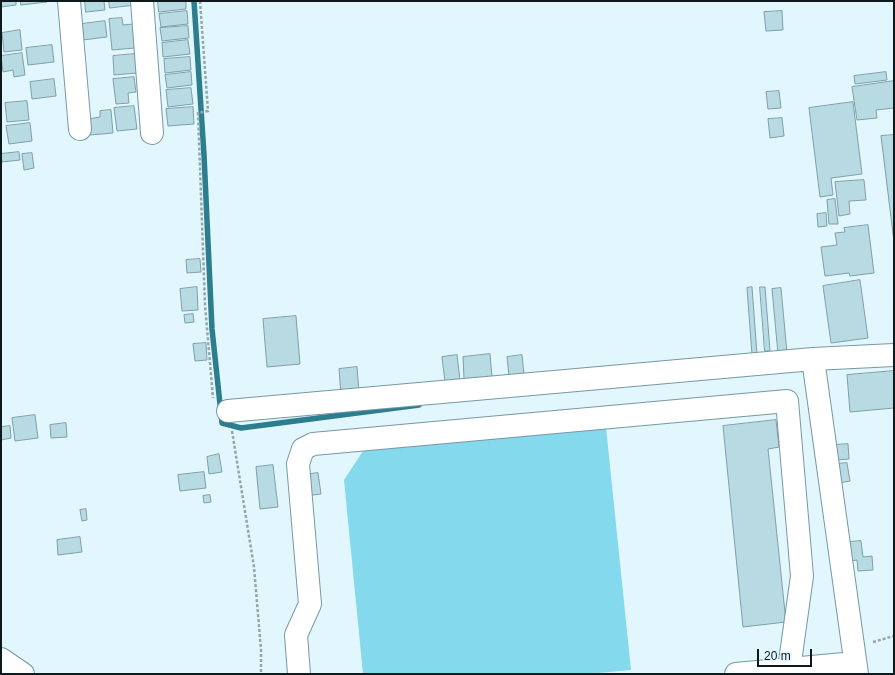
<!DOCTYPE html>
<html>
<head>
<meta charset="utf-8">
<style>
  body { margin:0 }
  #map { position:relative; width:895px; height:675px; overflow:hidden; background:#e2f7fd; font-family:Arial,sans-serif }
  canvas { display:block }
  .frame { position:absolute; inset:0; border:2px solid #0d1a1d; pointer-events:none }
  .scale { position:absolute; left:757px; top:649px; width:55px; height:18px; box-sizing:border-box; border:2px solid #0d1a1d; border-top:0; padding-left:5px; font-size:12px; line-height:14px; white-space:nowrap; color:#0d1a1d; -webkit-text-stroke:3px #e2f7fd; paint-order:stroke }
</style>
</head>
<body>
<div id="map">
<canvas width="895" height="675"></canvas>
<div class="frame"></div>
<div class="scale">20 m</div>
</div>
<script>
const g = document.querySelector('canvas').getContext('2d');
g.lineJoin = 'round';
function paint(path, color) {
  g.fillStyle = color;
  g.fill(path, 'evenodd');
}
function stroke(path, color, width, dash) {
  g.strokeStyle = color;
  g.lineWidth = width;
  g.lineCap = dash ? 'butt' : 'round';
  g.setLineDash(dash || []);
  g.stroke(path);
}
const green = new Path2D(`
  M606 427 631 670 588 674H363L344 480 363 451Z`);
const stream = new Path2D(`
  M194 1 204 155 212 329 222 423 241 428 419 405`);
const building = new Path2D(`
  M1 1H16V5L1 7Z
  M21 1H47V2L21 5Z
  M85 1H104L105 10 86 12Z
  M109 1H134V5L110 8Z
  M158 1H186V9L159 12Z
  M187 11 188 24 161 27 159 14Z
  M782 11 783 30 766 31 764 12Z
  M122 18 123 25 133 24 135 48 112 50 109 19Z
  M105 21 107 37 83 40 82 24Z
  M188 26 189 38 162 41 160 28Z
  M20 30 22 50 4 52 2 33Z
  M188 40 190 54 163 57 162 43Z
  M52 45 54 62 28 65 26 48Z
  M22 53 25 75 14 77 13 70 3 72 1 56Z
  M135 54 137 73 114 75 113 56Z
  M190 57 191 70 165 73 164 59Z
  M191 72 192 85 167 88 165 75Z
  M886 72 887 80 855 84 854 76Z
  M134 77 136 92 128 93 129 103 116 104 113 79Z
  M54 79 56 96 32 99 30 82Z
  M894 81V108L876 110 877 118 857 120 852 87Z
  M191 88 193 104 168 107 166 90Z
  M779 91 781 108 768 109 766 92Z
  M27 101 29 120 7 122 5 103Z
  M853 102 862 174 831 178 833 195 820 197 809 108Z
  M134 106 137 129 117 131 114 108Z
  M193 107 194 124 168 126 166 109Z
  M111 110 113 133 90 135 88 119 100 117V111Z
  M782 118 784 136 770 138 768 119Z
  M30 123 32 141 9 144 6 126Z
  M894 135V242L881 136Z
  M19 152 20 160 2 162 1 154Z
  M32 153 34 168 24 170 22 154Z
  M864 180 866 200 849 201 850 214 839 216 835 182Z
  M835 199 838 224H829L827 200Z
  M826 213 827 226 818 227 817 214Z
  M868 225 874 273 850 276 849 273 825 276 821 247 837 245 835 233 845 232 844 228Z
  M200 259 201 272 187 273 186 260Z
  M860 280 868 338 831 343 823 286Z
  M197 287 198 310 182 311 180 289Z
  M752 287 757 355H752L747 288Z
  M760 287H765L770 351H765Z
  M781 288 787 353 778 354 772 289Z
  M193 314 194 322 185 323 184 315Z
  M296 316 300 364 267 367 263 319Z
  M206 343 207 360 195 361 193 344Z
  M490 354 492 377 464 379 463 357Z
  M457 355 460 380 445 382 442 357Z
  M522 355 524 374 509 376 507 357Z
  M357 367 359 392 341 394 339 369Z
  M894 371V408L850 412 847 375Z
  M35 415 38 438 15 441 12 418Z
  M776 420 779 447 768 449 786 622 743 627 723 426Z
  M66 423 67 437 51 438 50 425Z
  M10 426 11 438 1 440V427Z
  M848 444 849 459 837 460 835 445Z
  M219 454 222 472 209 474 207 457Z
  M847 463 850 481 839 483 836 464Z
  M273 465 278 507 260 509 256 467Z
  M204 472 206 488 180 491 178 475Z
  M318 473 321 494 305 496 303 475Z
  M210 495 211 502 204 503 203 496Z
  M86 509 87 520 82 521 80 510Z
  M80 537 82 552 58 555 57 540Z
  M861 541 863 557 872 556 873 570 858 571 857 560 850 561 848 542Z`);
const path = new Path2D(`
  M200 1 208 111 198 113 205 305 213 398
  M232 431 254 567 261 650V674
  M873 642 894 636`);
const minor = new Path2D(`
  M69 1 80 129
  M142 1 152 133
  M813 359 857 674
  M228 411 813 359 894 355
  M299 674 296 635 310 604 298 464 303 449 313 444 787 401 802 576 789 669
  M736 674 855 663`);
const highway = new Path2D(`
  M1 659 23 674`);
paint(green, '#85d9ed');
stroke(stream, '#2c7d8e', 5.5);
paint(building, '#b7dae3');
stroke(building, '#7e9fa8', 1);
stroke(minor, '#7798a1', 24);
stroke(highway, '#7798a1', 24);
stroke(path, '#94a6ab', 2.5, [3, 2]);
stroke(minor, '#fff', 22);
stroke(highway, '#fff', 22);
</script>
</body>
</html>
